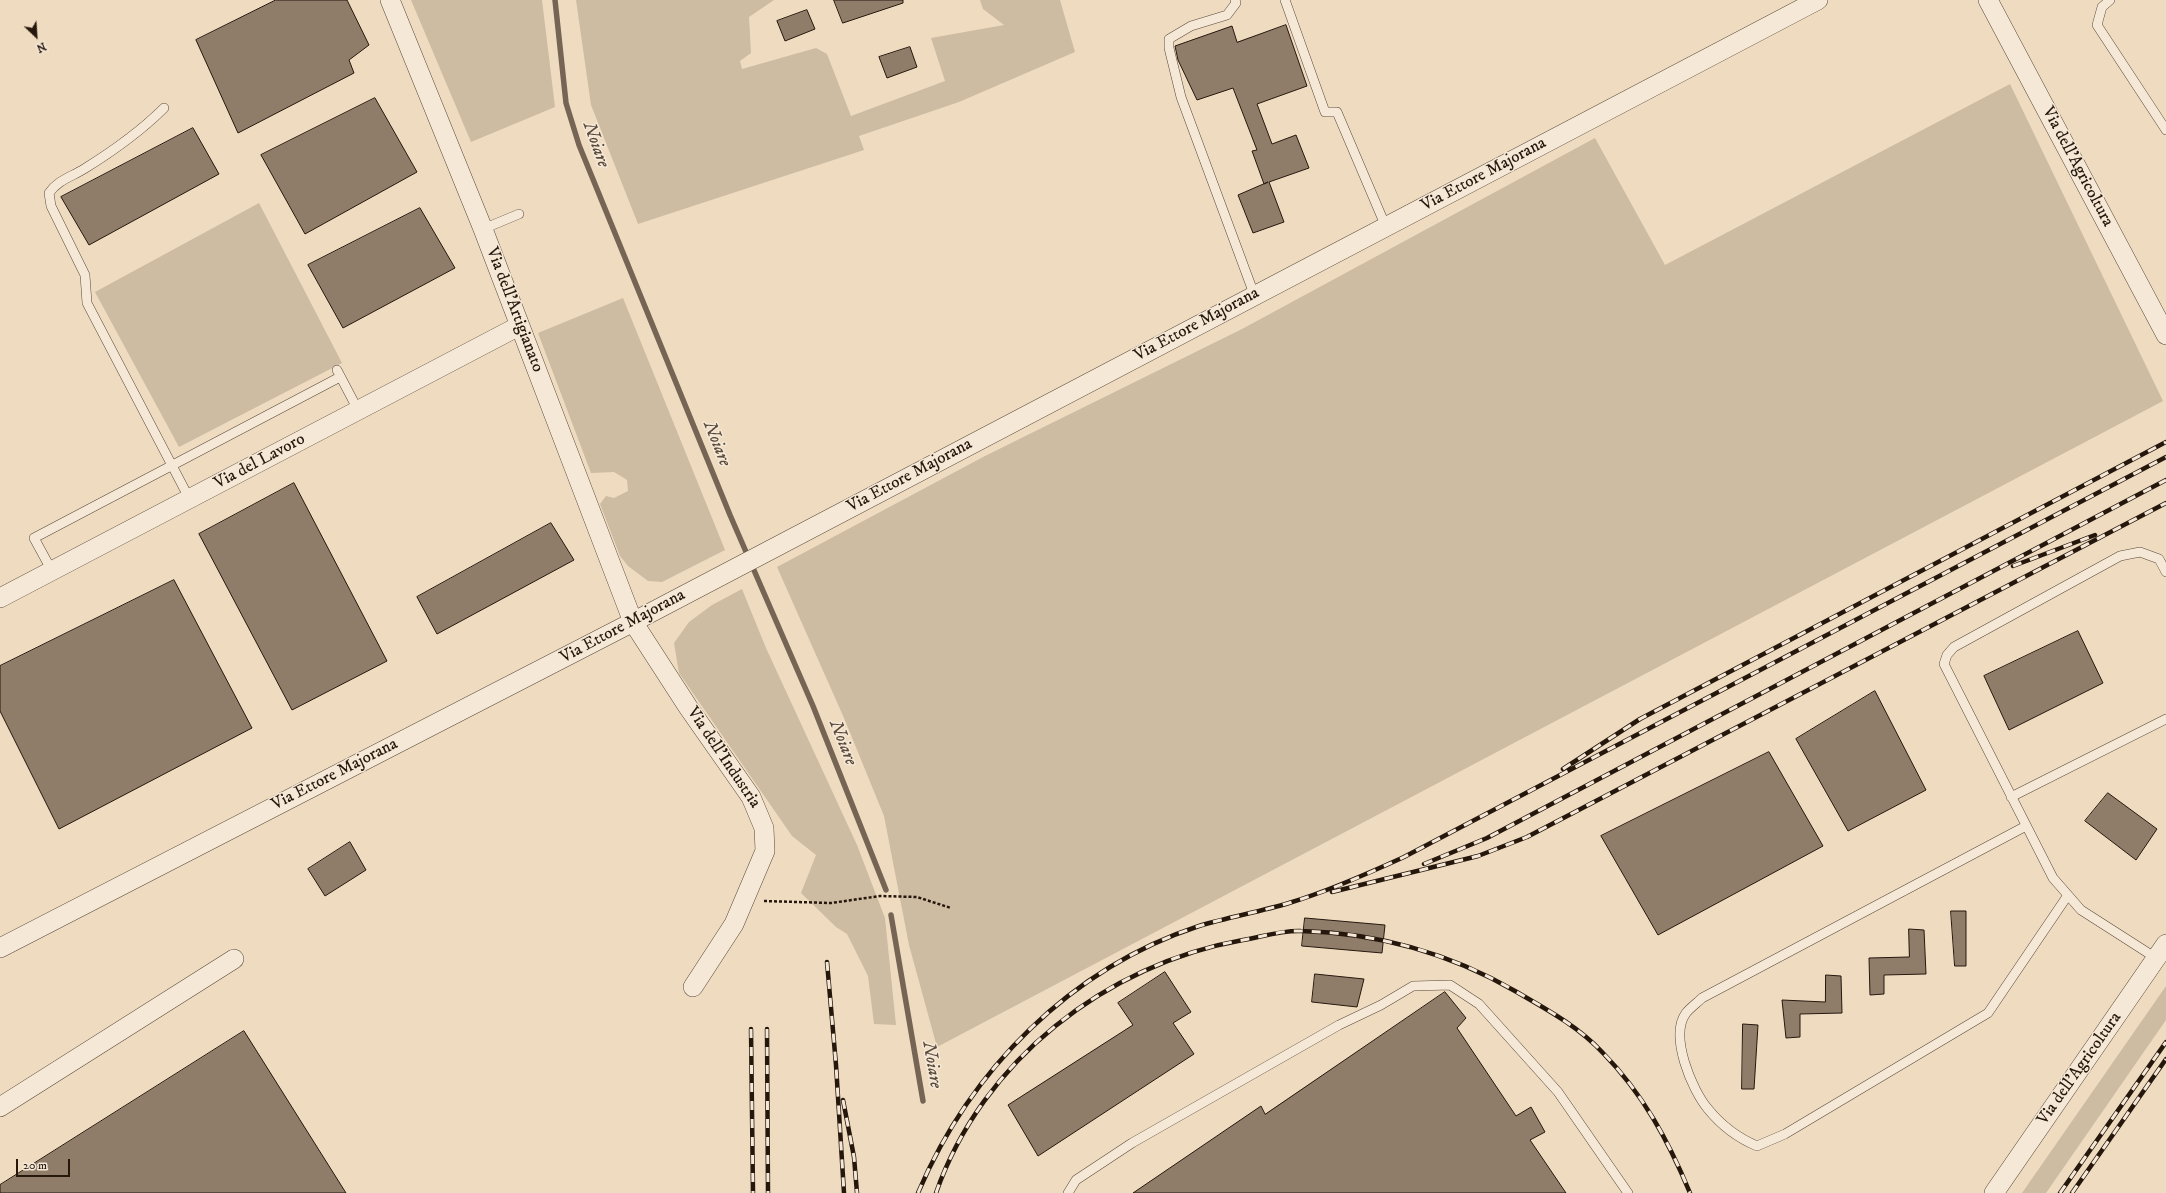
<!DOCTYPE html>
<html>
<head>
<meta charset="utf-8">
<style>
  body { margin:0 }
  #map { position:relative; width:2166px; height:1193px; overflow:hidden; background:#efdcc0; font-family:"IM FELL DW Pica",serif }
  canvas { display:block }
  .north { position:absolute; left:16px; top:16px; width:40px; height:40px; -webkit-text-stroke:3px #f5e8d6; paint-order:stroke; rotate:155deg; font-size:11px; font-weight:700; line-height:16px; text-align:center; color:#26170d }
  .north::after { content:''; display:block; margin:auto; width:14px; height:18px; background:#26170d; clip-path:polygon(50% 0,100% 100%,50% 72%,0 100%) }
  .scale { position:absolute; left:16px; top:1159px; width:54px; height:18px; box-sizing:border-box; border:2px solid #26170d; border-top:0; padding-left:5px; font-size:12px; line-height:14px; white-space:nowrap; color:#26170d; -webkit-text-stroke:3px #f5e8d6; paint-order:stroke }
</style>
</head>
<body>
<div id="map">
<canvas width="2166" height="1193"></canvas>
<div class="north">N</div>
<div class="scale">20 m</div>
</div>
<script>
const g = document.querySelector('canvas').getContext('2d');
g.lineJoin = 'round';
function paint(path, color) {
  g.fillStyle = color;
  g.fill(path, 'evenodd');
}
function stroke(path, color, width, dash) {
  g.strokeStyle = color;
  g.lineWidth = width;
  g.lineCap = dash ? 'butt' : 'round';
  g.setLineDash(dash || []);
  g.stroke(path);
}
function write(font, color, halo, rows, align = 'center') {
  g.font = font + ' "IM FELL DW Pica",serif';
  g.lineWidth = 3;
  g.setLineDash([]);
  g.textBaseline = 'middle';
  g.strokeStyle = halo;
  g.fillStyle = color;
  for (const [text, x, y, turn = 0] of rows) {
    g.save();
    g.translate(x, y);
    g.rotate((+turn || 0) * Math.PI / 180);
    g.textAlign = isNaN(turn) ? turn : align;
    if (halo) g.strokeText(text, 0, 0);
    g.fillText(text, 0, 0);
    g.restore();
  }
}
const green = new Path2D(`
  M411 0H542L555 107 471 142Z
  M576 0H774L749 17 751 53 740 61 742 69 816 48 827 54 851 116 945 81 931 38 1004 25 983 9 980 0H1060L1075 52 959 102 859 136 864 150 638 224 591 105Z
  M2010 84 2163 401 937 1047 909 945 884 816 844 718 777 567 985 456 1242 329 1595 138 1665 265Z
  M259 203 342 363 179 447 95 292Z
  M623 298 725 550 662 582 648 581 628 566 620 556 600 504 606 496 614 498 628 491 627 480 614 472 591 473 538 333Z
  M742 589 766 648 857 845 885 918 896 1025 874 1024 868 976 847 934 836 927 801 893 816 855 792 836 679 673 674 643 689 622 712 605Z
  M2166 986V1020L2046 1193H2022Z`);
const stream = new Path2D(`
  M555 0 566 103 579 145 730 515 813 706 886 890
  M891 915 923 1101`);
const building = new Path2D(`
  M276 0H347L369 45 349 60 354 73 238 133 196 40Z
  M834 0H903V3L843 23Z
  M807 10 815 29 785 41 777 21Z
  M1286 25 1307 86 1257 104 1272 144 1296 135 1309 168 1269 182 1284 222 1253 233 1238 195 1268 182 1264 184 1252 151 1257 150 1233 88 1197 100 1178 60 1175 46 1232 26 1237 42Z
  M910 47 917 67 887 78 879 57Z
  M375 98 417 172 305 234 261 155Z
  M193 128 219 174 89 245 61 197Z
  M420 208 455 268 343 328 308 265Z
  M294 483 387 661 292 710 199 534Z
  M551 523 574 560 437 634 417 597Z
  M174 580 252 728 59 829 0 711V666Z
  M2078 631 2103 683 2009 730 1984 676Z
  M1875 691 1926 790 1848 831 1796 739Z
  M1769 752 1823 846 1658 935 1601 836Z
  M2108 793 2157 829 2136 860 2085 821Z
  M350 842 366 870 325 896 308 869Z
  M1951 911H1966V966H1955Z
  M1305 918 1385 925 1382 953 1302 946Z
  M1909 929 1924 930 1926 974 1884 975V994L1870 995 1869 958 1909 957Z
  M1165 972 1191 1012 1173 1023 1194 1054 1038 1156 1008 1105 1133 1025 1118 1003Z
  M1315 974 1364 979 1357 1007 1312 1002Z
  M1826 975 1841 976 1842 1013 1800 1014V1037L1786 1038 1782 1000 1825 1002Z
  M1445 992 1466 1018 1457 1028 1516 1116 1531 1107 1545 1132 1530 1140 1566 1193H1133L1261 1106 1265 1114Z
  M1743 1024 1758 1025 1754 1089H1742Z
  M244 1031 346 1193H0V1185Z`);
const path = new Path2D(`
  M764 901 831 903 880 896 917 897 951 908`);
const service = new Path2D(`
  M1235 0 1236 3 1227 15 1191 26 1169 39V48L1181 97 1254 294
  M1285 0 1325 112H1337L1386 227
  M2110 0 2102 7 2097 25 2166 130
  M164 108C140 132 113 151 84 169 71 177 58 180 49 193L51 206 85 275 87 303 189 498
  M483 229 519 214
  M337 370 358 410
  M52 571 34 538 340 377
  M2011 797 2166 719
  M2026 826 1702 998C1697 1003 1691 1007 1686 1013 1669 1036 1692 1090 1708 1109 1721 1125 1738 1138 1757 1146L1785 1134 1988 1013 2068 895
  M2156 958 2081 910 2053 878 1944 664 1947 655 1954 647 2120 556 2140 552 2159 559 2166 572
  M1068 1193 1076 1180 1132 1143 1339 1025 1381 1005 1413 986 1450 985 1479 1004 1558 1092 1628 1193`);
const minor = new Path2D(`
  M390 0 483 229 633 622 688 707 751 797 764 828 765 851 734 924 693 987
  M1988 0 2166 335
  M0 598 519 326
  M0 948 633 622 1818 0
  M0 1107 234 959
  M1994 1193 2166 944`);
const rail = new Path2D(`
  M2013 566 2095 535
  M1563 769 1640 719 2166 442
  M1424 864 1487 838 2166 480
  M1332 892 1478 856 1527 837 2166 503
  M827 962 836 1065 844 1193
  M751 1029 753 1193
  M767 1029 768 1193
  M843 1100 854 1157 857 1193
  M918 1193C970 1070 1071 968 1199 926 1229 917 1259 912 1289 903 1329 891 1367 874 1404 857L2166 457
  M936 1193C982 1061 1106 964 1243 940 1261 937 1282 930 1301 931 1377 933 1449 953 1515 991 1546 1009 1578 1026 1603 1053 1643 1094 1668 1140 1690 1193
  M2060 1193 2166 1042
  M2072 1193 2166 1059`);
const streetNames = [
  ["Via dell'Agricoltura",2077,167,62],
  ["Via Ettore Majorana",1484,175,-28],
  ["Via dell'Artigianato",514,310,69],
  ["Via Ettore Majorana",1197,325,-28],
  ["Via del Lavoro",260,462,-28],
  ["Via Ettore Majorana",910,476,-28],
  ["Via Ettore Majorana",623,627,-28],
  ["Via dell'Industria",723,758,56],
  ["Via Ettore Majorana",335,775,-27],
  ["Via dell'Agricoltura",2080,1069,-55]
];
const waterNames = [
  ["Noiare",595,145,70],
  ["Noiare",716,444,68],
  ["Noiare",842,743,68],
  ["Noiare",931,1065,80]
];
paint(green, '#cdbba2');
stroke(stream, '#766554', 5.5);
paint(building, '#8f7d6a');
stroke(building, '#26170d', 1);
stroke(service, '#58483a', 10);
stroke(minor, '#58483a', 20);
stroke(path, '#26170d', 2.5, [3, 2]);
stroke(service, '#f5e8d6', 9);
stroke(minor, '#f5e8d6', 19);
stroke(rail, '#26170d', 4.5);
stroke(rail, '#f5e8d6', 3, [9]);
write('17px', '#26170d', '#f5e8d6', streetNames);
write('italic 18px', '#5b4b3c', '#f5e8d6', waterNames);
</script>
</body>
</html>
